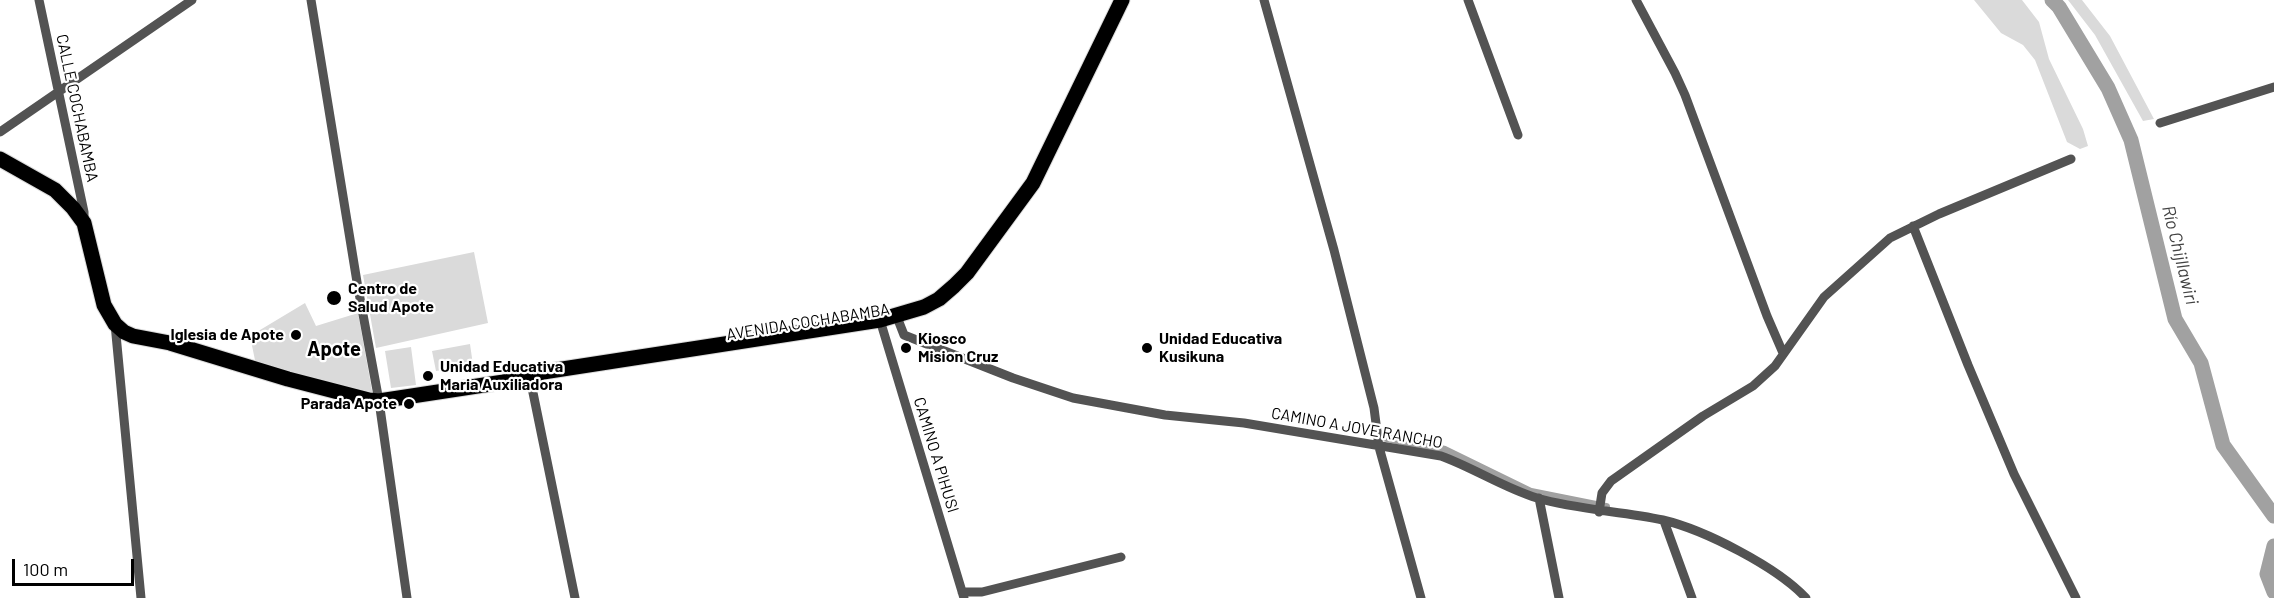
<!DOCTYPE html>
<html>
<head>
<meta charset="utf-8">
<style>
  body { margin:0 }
  #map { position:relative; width:2274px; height:598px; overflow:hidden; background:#fff; font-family:Barlow,sans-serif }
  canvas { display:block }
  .scale { position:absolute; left:12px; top:559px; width:122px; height:27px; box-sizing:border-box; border:3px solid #000; border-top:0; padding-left:8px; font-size:18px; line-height:21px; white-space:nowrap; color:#000; -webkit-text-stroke:4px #fff; paint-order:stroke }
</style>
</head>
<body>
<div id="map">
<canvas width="2274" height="598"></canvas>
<div class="scale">100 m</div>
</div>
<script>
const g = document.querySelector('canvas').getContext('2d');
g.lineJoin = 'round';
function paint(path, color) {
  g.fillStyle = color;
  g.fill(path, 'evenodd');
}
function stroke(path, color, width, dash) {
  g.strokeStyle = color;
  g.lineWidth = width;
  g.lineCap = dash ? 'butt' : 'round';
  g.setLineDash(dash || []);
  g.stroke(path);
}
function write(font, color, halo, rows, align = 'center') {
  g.font = font + ' Barlow,sans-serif';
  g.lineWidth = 4.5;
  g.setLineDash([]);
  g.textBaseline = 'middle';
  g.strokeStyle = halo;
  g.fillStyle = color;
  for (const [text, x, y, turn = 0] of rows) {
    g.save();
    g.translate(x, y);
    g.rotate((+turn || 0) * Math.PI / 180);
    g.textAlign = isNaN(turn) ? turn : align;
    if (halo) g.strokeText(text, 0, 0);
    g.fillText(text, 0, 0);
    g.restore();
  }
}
const green = new Path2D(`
  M1974 0H2022L2039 22 2049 59 2083 129 2088 146 2080 149 2067 142 2035 60 2023 45 2001 33Z
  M2068 0H2082L2110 36 2154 119 2143 121 2095 35Z
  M474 252 488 323 376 348 363 275Z
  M305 303 316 326 358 313 373 396 256 365 250 336Z
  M470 344 473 365 436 371 432 351Z
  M411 347 416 385 391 388 385 351Z`);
const stream = new Path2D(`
  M2267 574 2274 578`);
const canal = new Path2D(`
  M1387 438 1445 450 1531 492 1606 507`);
const river = new Path2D(`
  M2052 0 2059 7 2108 88 2131 140 2175 319 2201 363 2223 445 2274 516
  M2274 546 2267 574 2274 592`);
const minor = new Path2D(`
  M39 0 84 212V221
  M311 0 357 282 379 401 407 598
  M1264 0 1334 250 1374 408 1379 447 1421 598
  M1468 0 1518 135
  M1636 0 1675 73 1685 95 1767 316 1783 353
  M2160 123 2274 87
  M0 132 192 0
  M1913 226 1968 365 2014 474 2076 598
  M897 317 904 335 1013 378 1073 398 1165 415 1244 423 1441 456C1474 468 1504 488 1537 498 1578 510 1622 511 1663 520 1705 530 1777 567 1806 598
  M880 320 964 598
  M115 324 141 598
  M530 378 575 598
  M1539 498 1559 598
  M1599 512 1602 493 1611 481 1703 416 1753 386 1775 366 1824 297 1890 238 1939 214 2071 159
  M1664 521 1692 598
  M962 592H982L1121 557`);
const primary = new Path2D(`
  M0 159 55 190 73 208 84 223 104 305 115 324 124 332 133 336 170 343 288 379 369 400 379 401 530 378 543 372 880 320 924 307 939 299 954 286 967 273 1033 183 1122 0`);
const markers = [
  [334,298,8,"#000"],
  [296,335,6,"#000"],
  [906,348,6,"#000"],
  [1147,348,6,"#000"],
  [428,376,6,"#000"],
  [409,404,6,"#000"]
];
const streetNames = [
  ["CALLE COCHABAMBA",77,108,78],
  ["AVENIDA COCHABAMBA",808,322,-9],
  ["CAMINO A JOVE RANCHO",1357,428,10],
  ["CAMINO A PIHUSI",936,455,73]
];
const poiNames = [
  ["Centro de",348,289],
  ["Salud Apote",348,307],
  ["Iglesia de Apote",284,335,"right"],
  ["Kiosco",918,339],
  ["Mision Cruz",918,357],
  ["Unidad Educativa",1159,339],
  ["Kusikuna",1159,357],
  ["Unidad Educativa",440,367],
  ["Maria Auxiliadora",440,385],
  ["Parada Apote",397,404,"right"]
];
const waterNames = [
  ["Río Chijllawiri",2180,255,76]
];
const quarterNames = [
  ["Apote",334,349]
];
paint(green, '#dadada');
stroke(stream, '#a1a1a1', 2);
stroke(canal, '#a1a1a1', 8);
stroke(river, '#a1a1a1', 15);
stroke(primary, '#dbdbdb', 17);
stroke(minor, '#535353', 9);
stroke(primary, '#000', 15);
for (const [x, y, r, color] of markers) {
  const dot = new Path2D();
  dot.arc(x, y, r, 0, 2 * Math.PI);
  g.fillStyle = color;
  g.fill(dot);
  stroke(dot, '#fff', 2);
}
write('16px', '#000', '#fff', streetNames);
write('bold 16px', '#000', '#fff', poiNames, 'left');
write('italic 18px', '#424242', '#fff', waterNames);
write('bold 20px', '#000', '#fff', quarterNames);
</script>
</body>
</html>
